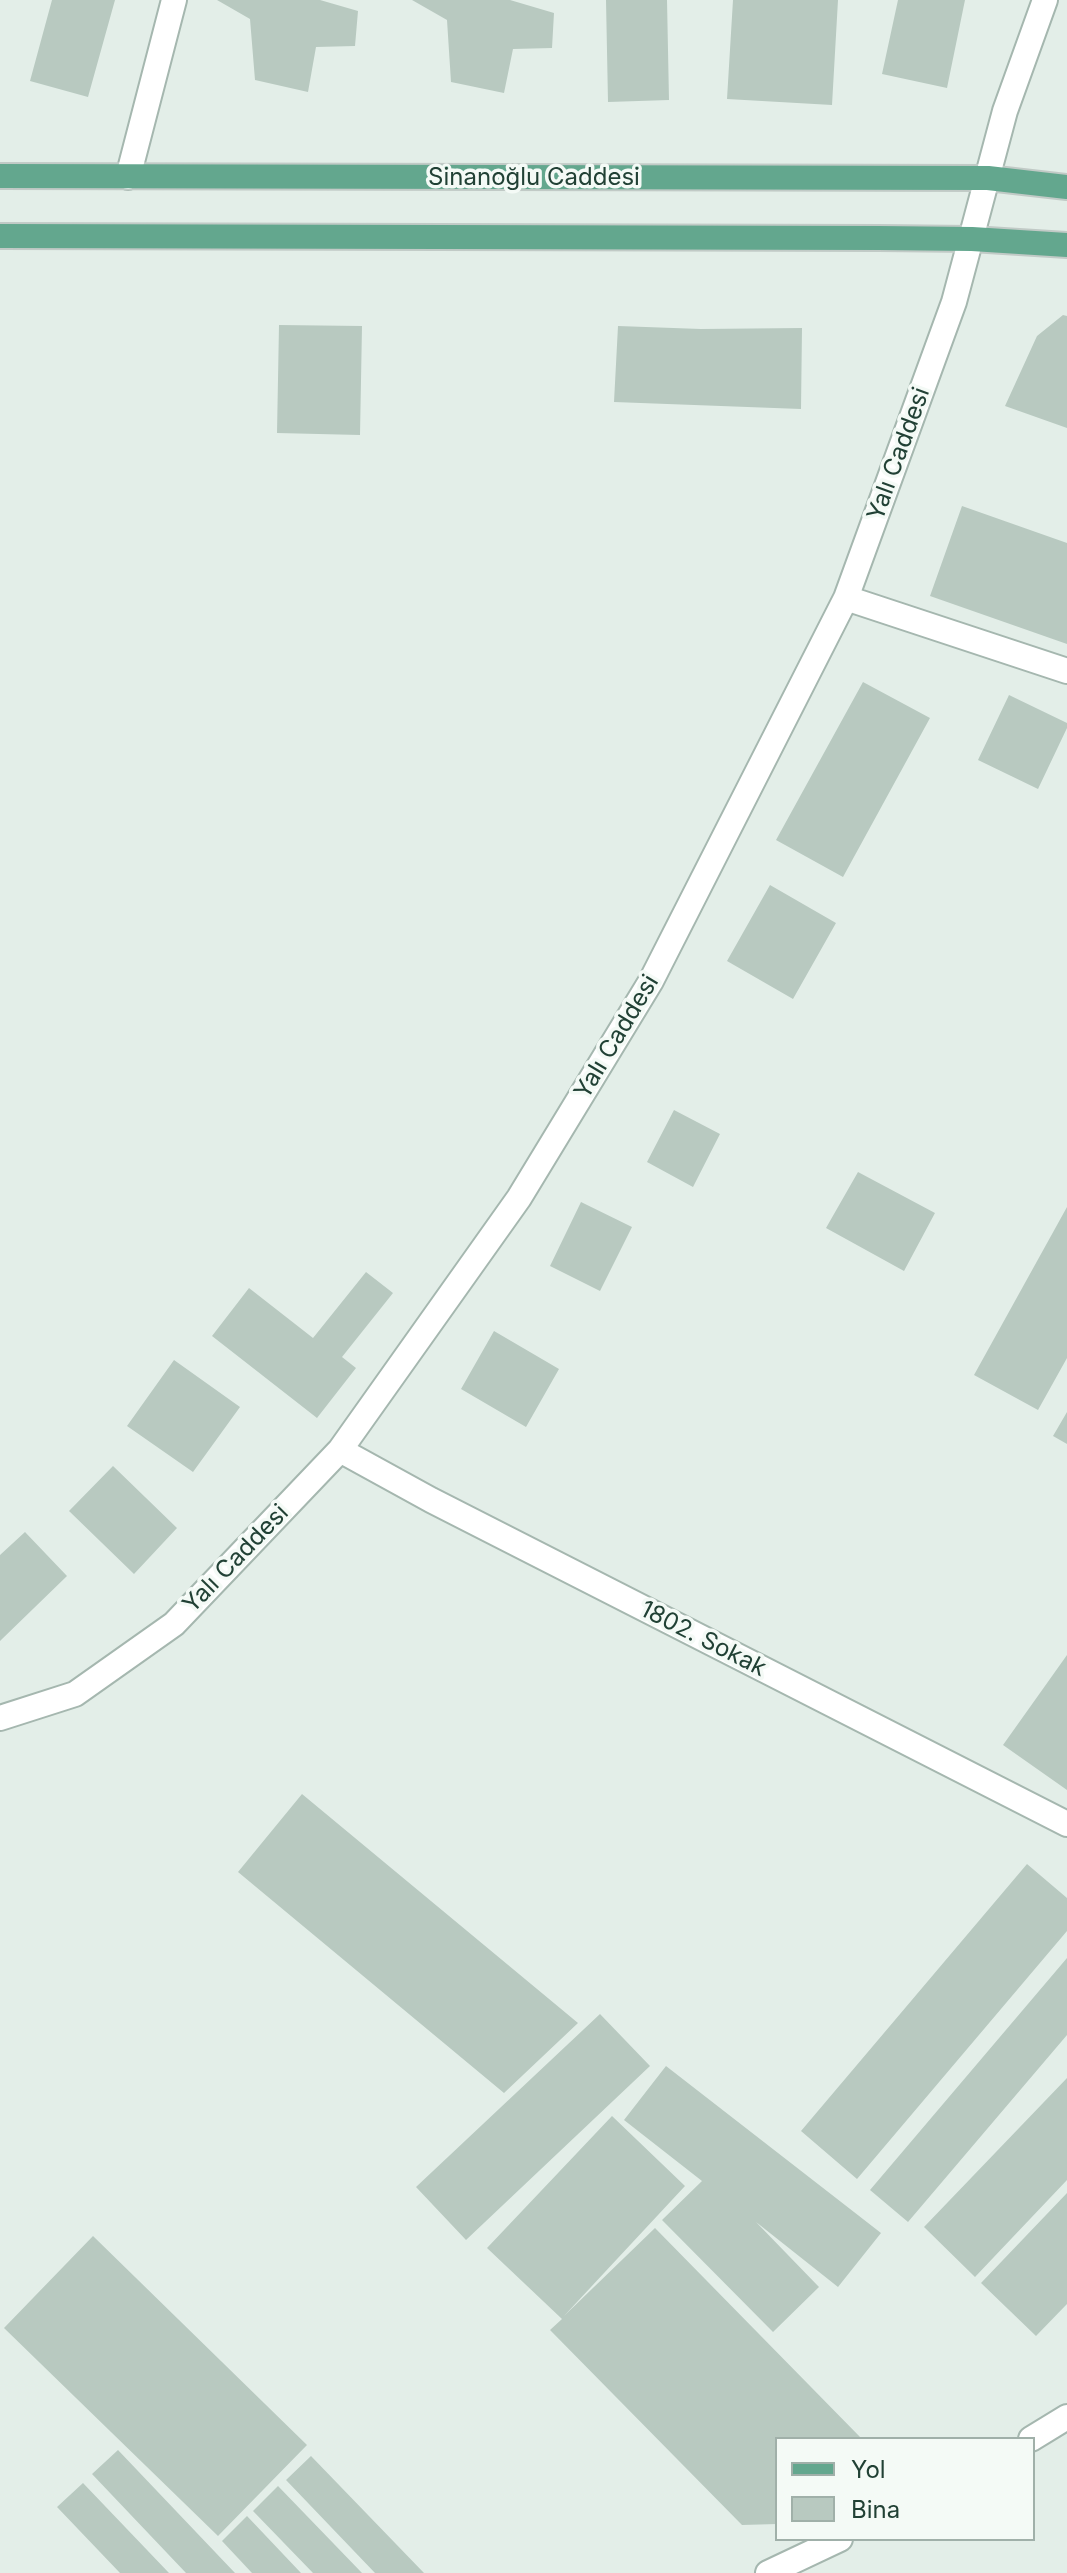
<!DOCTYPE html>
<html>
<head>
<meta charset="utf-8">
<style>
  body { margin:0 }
  #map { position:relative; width:1067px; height:2573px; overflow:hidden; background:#e3eee8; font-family:Inter,sans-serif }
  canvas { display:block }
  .legend { position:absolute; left:775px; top:2437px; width:260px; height:104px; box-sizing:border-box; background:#f4faf6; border:2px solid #a0b0a9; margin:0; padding:10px 14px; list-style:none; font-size:24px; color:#214135 }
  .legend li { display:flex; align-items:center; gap:16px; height:40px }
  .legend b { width:40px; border:2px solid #a0b0a9 }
</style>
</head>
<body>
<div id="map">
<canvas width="1067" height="2573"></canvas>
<ul class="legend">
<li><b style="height:10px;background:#63a78e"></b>Yol</li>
<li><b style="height:22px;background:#b8c9c0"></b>Bina</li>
</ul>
</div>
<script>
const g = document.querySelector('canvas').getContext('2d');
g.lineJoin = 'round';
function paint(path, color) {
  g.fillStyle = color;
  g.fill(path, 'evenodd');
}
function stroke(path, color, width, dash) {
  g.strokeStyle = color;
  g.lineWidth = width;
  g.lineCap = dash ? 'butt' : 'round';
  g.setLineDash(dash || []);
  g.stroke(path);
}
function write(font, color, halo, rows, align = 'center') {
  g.font = font + ' Inter,sans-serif';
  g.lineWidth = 7;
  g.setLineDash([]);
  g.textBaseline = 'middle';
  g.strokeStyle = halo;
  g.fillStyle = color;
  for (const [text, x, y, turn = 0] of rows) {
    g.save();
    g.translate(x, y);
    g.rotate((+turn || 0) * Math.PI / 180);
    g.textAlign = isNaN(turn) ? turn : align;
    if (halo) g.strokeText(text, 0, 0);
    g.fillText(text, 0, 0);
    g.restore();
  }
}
const building = new Path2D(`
  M52 0H115L88 97 30 81Z
  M217 0H320L358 11 355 46 316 47 308 92 255 80 250 19Z
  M412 0H510L554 13 552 48 513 49 504 93 451 82 447 20Z
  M606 0H667L669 100 608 102Z
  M733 0H838L832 105 727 99Z
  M898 0H965L947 88 882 74Z
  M1063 315 1067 316V428L1005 406 1037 336Z
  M279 325 362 326 360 435 277 433Z
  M618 326 701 329 802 328 801 409 614 402Z
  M962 506 1067 543V644L930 596Z
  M863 682 930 718 843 877 776 840Z
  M1009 695 1067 723V728L1038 789 978 760Z
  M770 885 836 923 793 999 727 961Z
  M674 1110 720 1134 693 1187 647 1162Z
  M858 1172 935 1213 904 1271 826 1228Z
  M581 1202 632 1227 600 1291 550 1266Z
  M1067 1207V1358L1038 1410 974 1375Z
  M366 1272 393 1293 342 1357 356 1368 317 1418 212 1336 249 1288 313 1338Z
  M494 1331 559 1369 526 1427 461 1389Z
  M174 1360 240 1407 193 1472 127 1426Z
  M1067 1412V1444L1053 1436Z
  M113 1466 177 1528 134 1574 69 1511Z
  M25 1532 67 1576 0 1641V1555Z
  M1067 1655V1790L1003 1745Z
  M302 1794 578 2023 504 2093 238 1872Z
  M1027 1864 1067 1898V1931L857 2179 801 2131Z
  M1067 1958V2035L908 2222 870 2190Z
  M600 2014 650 2066 466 2240 416 2187Z
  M666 2066 881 2233 838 2287 756 2222 819 2287 773 2332 662 2220 702 2181 624 2120Z
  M1067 2078V2180L975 2277 924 2227Z
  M612 2116 685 2186 564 2316 655 2228 862 2439H777V2524L742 2525 550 2330 562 2319 487 2248Z
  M1067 2193V2304L1036 2336 981 2283Z
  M93 2236 307 2445 218 2536 4 2328Z
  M118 2450 235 2573H186L92 2474Z
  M311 2456 424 2573H375L286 2480Z
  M83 2483 169 2573H120L57 2507Z
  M278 2486 362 2573H313L253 2511Z
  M247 2516 301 2573H252L222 2541Z`);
const minor = new Path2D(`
  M128 177 174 0
  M846 598 1067 671
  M340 1450 431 1500 1067 1824
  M0 1718 75 1694 174 1624 340 1450 519 1198 651 981 846 598 954 302 1005 111 1045 0
  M1031 2439 1067 2417
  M768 2573 840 2539`);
const major = new Path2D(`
  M0 176 988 178 1067 187
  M0 236 879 238 972 239 1067 245`);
const streetNames = [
  ["Si̇nanoğlu Caddesi",534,178],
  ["Yalı Caddesi",899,454,-70],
  ["Yalı Caddesi",617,1037,-59],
  ["Yalı Caddesi",236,1559,-46],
  ["1802. Sokak",703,1639,27]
];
paint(building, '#b8c9c0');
stroke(minor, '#a5b7af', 28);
stroke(major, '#c1cac6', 28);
stroke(minor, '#fff', 24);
stroke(major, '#63a78e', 24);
write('24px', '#214135', '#f4faf6', streetNames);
</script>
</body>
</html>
